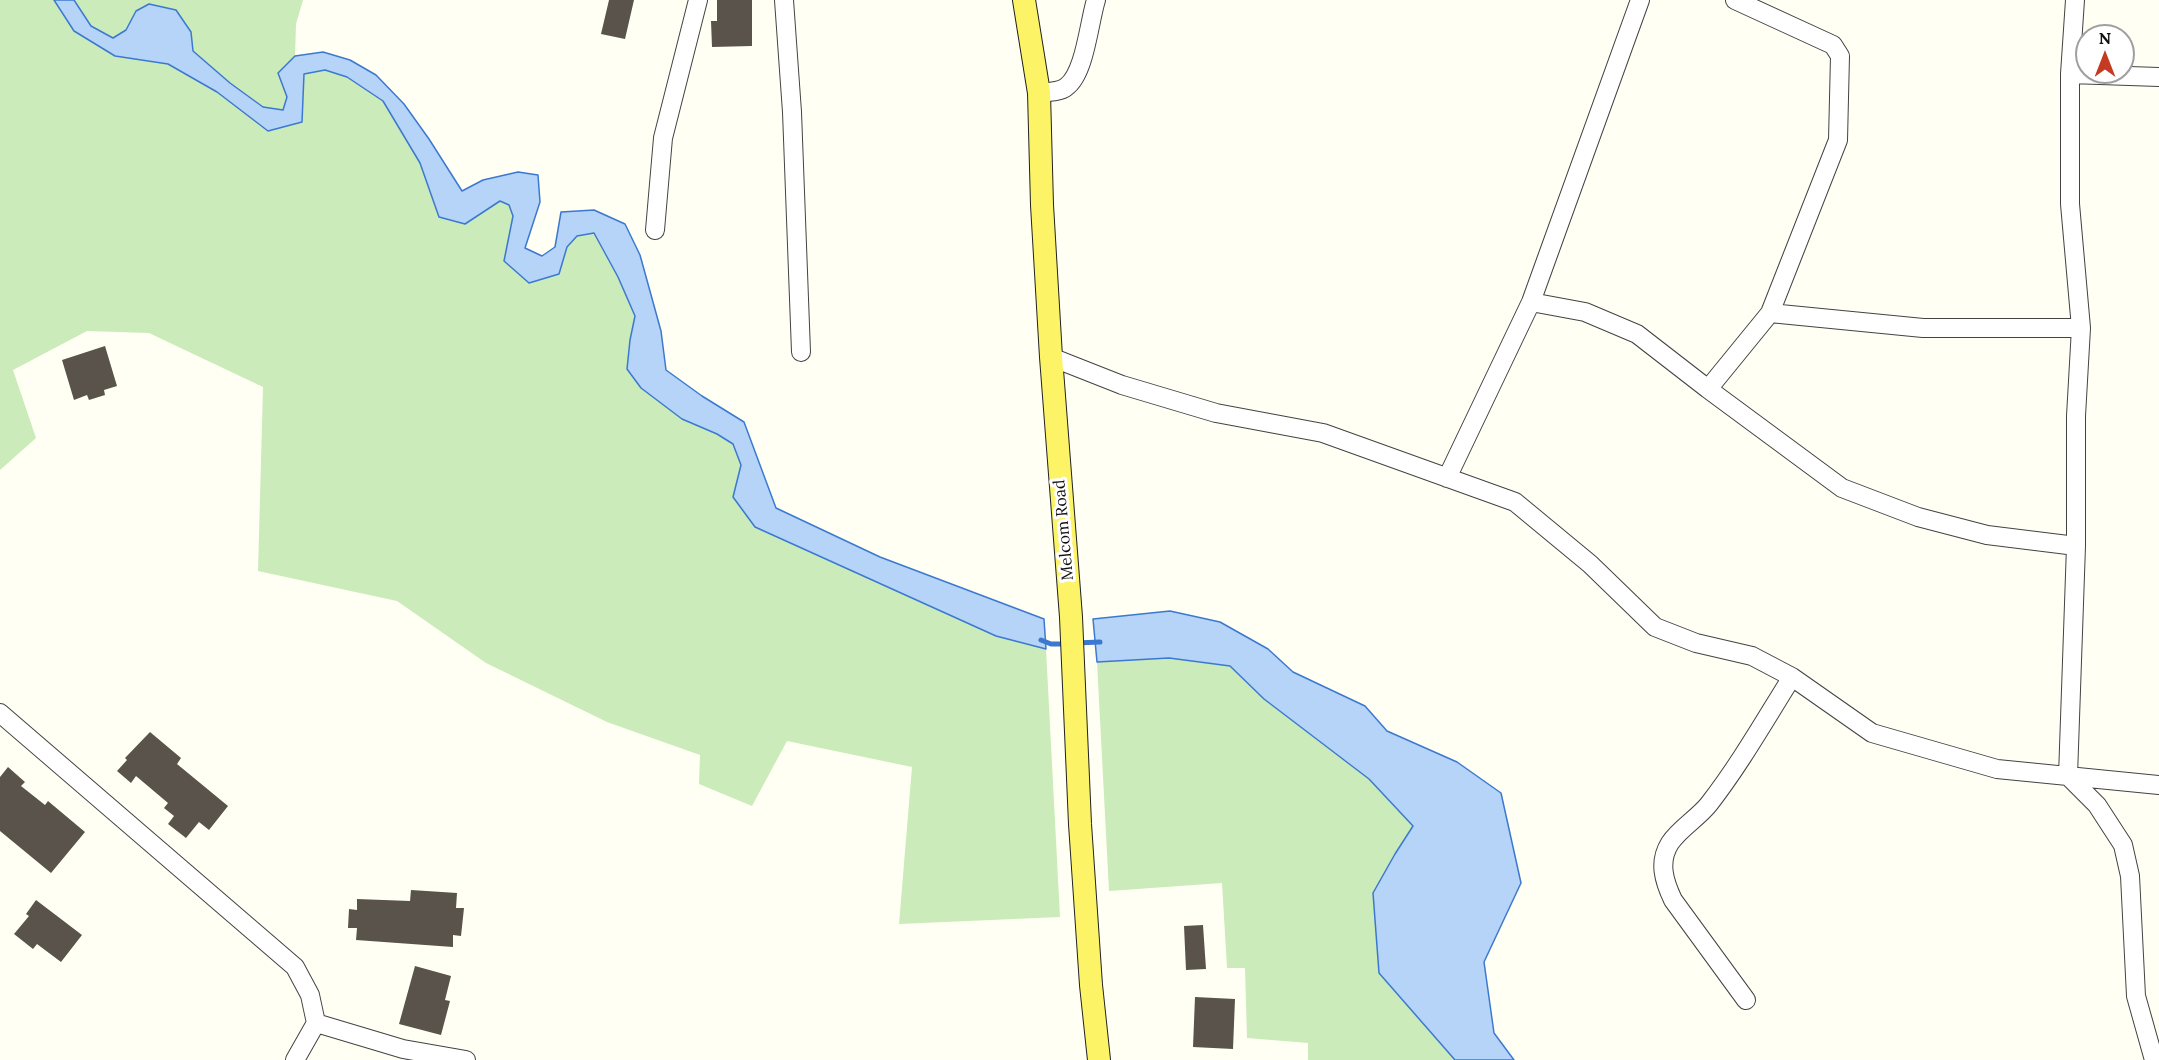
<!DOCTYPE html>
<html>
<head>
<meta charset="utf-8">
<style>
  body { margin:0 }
  #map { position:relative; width:2159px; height:1060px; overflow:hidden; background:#fffff3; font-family:Lora,serif }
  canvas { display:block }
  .north { position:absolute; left:2075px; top:24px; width:60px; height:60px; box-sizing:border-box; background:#fff; border:2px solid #9f9f9f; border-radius:50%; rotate:0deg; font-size:16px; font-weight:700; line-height:24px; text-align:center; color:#101010 }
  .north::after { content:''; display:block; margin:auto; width:21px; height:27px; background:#c53a23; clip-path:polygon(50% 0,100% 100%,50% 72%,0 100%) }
</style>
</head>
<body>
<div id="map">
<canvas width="2159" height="1060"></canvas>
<div class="north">N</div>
</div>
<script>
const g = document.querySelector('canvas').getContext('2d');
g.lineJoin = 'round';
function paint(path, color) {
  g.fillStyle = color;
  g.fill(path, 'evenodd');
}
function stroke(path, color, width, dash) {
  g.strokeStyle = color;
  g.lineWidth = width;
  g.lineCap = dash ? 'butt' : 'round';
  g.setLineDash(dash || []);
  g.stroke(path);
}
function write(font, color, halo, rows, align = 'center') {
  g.font = font + ' Lora,serif';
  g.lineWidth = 6;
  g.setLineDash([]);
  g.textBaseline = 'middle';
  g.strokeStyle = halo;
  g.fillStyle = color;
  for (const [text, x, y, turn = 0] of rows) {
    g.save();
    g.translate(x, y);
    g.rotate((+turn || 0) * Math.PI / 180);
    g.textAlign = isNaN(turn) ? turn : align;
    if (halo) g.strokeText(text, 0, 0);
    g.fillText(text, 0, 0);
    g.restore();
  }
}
const green = new Path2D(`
  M0 0H54L74 31 115 56 168 64 217 92 302 122 303 74 325 70 347 77 383 101 420 163 439 217 465 224 500 201 509 205 513 216 505 261 559 274 567 247 577 236 594 233 618 277 635 316 630 340 627 369 641 388 682 419 717 434 733 444 741 465 733 497 996 636 1046 649 1060 917 899 924 912 767 787 741 752 806 699 784 700 755 607 722 486 663 397 601 258 571 263 387 149 333 87 331 13 370 36 438 0 470Z
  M74 0H303L296 24 295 56 278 73 287 97 283 110 263 107 230 83 193 51 191 32 176 10 149 5 136 11 126 30 114 38 91 26Z
  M1169 658 1230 666 1264 699 1369 779 1414 826 1395 854 1379 973 1455 1060H1308V1043L1247 1038 1245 968H1227L1222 883 1109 891 1097 662Z`);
const water = new Path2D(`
  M54 0H74L91 26 113 38 126 30 136 11 149 4 176 10 191 32 193 51 230 83 263 107 283 110 287 97 278 73 295 56 323 52 350 60 376 75 404 104 429 139 462 191 483 180 518 172 538 175 540 202 525 248 542 256 555 247 561 212 594 210 625 224 640 255 661 331 666 370 702 396 744 422 776 508 880 557 1044 619 1046 649 996 636 755 527 733 497 741 465 733 444 717 434 682 419 641 388 627 369 630 340 635 316 618 277 594 233 577 236 567 247 559 274 529 283 504 261 513 216 509 205 500 201 465 224 439 217 420 163 383 101 347 77 325 70 304 74 302 122 268 131 217 92 168 64 115 56 74 31Z
  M1170 611 1220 622 1268 649 1293 672 1365 706 1387 731 1457 762 1501 793 1521 883 1484 962 1494 1033 1514 1060H1455L1379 973 1373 893 1395 854 1413 826 1369 779 1264 699 1230 666 1169 658 1097 662 1093 619Z`);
const stream = new Path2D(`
  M1041 640 1051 644H1067
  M1076 643 1100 642`);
const building = new Path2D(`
  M609 0H634L625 39 601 34Z
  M717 0H752V46L712 47 711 21H717Z
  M105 346 117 386 104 390 105 395 89 400 87 395 74 400 62 360Z
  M150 732 181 758 177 764 228 806 209 830 199 822 186 838 168 824 174 816 164 808 168 803 136 776 131 783 117 771 127 760 125 758Z
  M8 767 25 782 21 786 45 805 48 801 85 832 51 873 0 831V777Z
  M411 890 457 893 456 908H464L461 936 453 935V947L356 940 357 928H348L349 909 357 910V899L410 901Z
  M36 900 82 935 61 962 37 944 33 949 14 934 29 916 26 914Z
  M1203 925 1206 969 1186 970 1184 926Z
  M415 966 451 976 445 1000 450 1001 441 1035 399 1024Z
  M1195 997 1235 999 1233 1049 1193 1047Z`);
const minor = new Path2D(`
  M784 0 792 112 801 352
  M2075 0 2070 74V204L2081 328 2076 416V546L2068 776 2097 805 2123 845 2130 876 2136 996 2154 1060
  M2070 74 2159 77
  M1039 93C1047 92 1060 92 1066 87 1085 74 1089 22 1096 0
  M655 230 663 138 698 0
  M1531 302 1585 312 1637 334 1708 389 1842 488 1918 517 1987 535 2076 546
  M1770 313 1923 328H2081
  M1051 357 1122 385 1216 413 1323 433 1515 502 1590 564 1655 627 1696 643 1752 656 1792 677 1872 733 1997 769 2159 785
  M1708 389 1770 313 1838 140 1840 56 1833 45 1735 0
  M1447 478 1531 302 1640 0
  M0 713 295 967 310 995 316 1023
  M1746 1000 1673 900C1664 881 1658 862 1670 843 1680 828 1698 818 1709 804 1740 764 1765 720 1792 677
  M295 1060 316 1023 403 1049 466 1060`);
const major = new Path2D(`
  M1024 0 1039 93 1042 205 1051 357 1071 617 1080 824 1091 985 1099 1060`);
const streetNames = [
  ["Melcom Road",1064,530,-95]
];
paint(green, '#cbebbb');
paint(water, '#b6d3f8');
stroke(water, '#3b79d1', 1.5);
stroke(stream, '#3b79d1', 5);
paint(building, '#59534c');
stroke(minor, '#434343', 20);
stroke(major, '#212121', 24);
stroke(minor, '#fff', 18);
stroke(major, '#fcf366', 22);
write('16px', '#101010', '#fff', streetNames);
</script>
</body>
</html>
